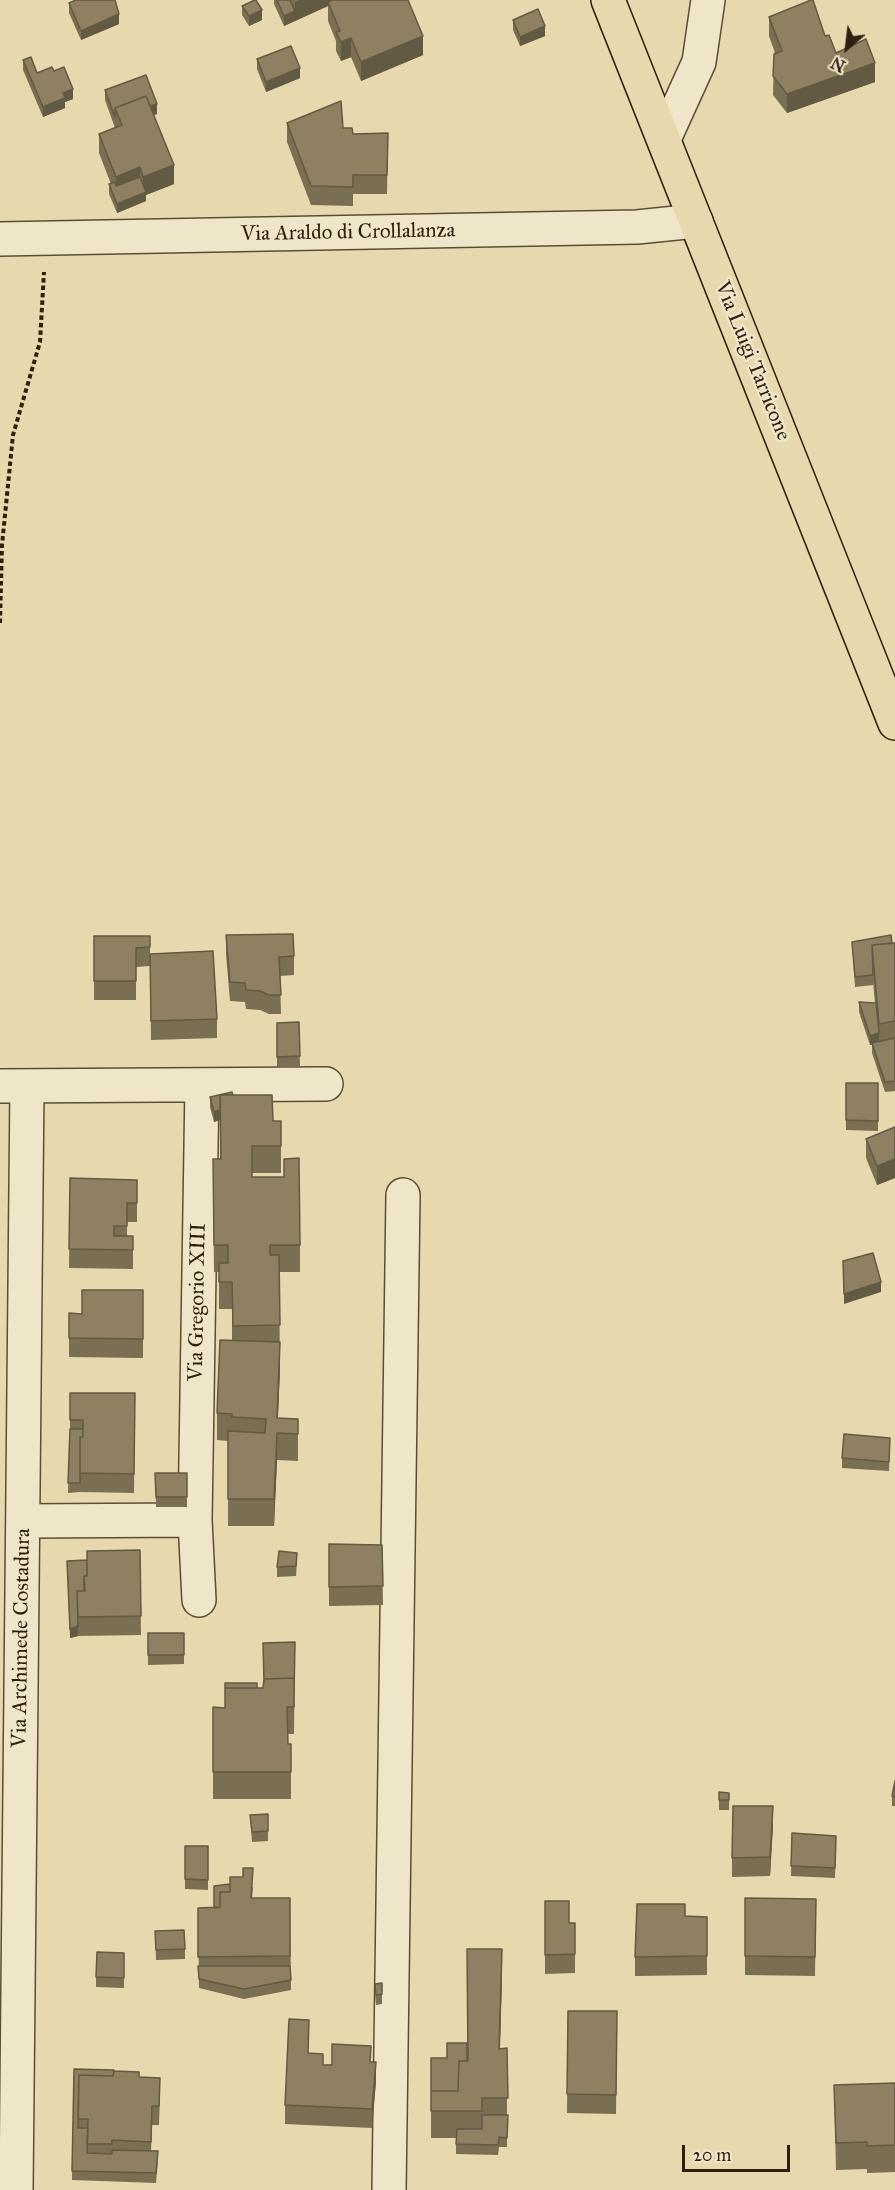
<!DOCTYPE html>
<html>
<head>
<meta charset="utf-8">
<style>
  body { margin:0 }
  #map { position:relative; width:895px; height:2190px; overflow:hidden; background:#e7d9ad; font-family:"IM FELL Great Primer",serif }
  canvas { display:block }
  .north { position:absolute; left:817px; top:18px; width:60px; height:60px; -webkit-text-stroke:4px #efe6ca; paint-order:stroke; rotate:208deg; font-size:16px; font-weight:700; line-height:24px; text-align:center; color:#2e1f0f }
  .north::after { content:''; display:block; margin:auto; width:21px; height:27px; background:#2e1f0f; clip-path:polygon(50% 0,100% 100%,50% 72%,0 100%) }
  .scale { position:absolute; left:682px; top:2145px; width:108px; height:27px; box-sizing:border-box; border:3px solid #2e1f0f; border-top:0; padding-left:8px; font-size:18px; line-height:21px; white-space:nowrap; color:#2e1f0f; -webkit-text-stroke:4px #efe6ca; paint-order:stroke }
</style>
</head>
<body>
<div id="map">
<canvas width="895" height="2190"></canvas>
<div class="north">N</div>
<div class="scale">20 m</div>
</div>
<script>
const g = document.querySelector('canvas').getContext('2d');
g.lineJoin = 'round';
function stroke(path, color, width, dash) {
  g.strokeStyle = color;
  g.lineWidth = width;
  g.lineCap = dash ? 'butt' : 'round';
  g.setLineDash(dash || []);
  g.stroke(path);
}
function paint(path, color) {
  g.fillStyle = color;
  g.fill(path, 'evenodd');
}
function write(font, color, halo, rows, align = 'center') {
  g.font = font + ' "IM FELL Great Primer",serif';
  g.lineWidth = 5;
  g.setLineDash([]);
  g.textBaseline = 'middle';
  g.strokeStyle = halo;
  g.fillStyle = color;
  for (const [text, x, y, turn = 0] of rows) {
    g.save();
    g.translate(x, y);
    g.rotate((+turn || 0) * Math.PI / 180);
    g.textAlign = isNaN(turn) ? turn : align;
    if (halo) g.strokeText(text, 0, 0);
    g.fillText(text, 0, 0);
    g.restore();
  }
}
const path = new Path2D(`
  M0 623 2 545 13 435 40 342 44 272`);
const minor = new Path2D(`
  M664 139 699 62 708 0
  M0 239 637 227 696 221
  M0 1086 326 1084
  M23 1521 195 1520
  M199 1600 195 1520 202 1085
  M16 2190 27 1086
  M389 2190 403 1195`);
const major = new Path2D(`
  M608 0 895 723`);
const wall = new Path2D(`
  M274 0H408L423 55 361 81 351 57 341 61 336 51V41L328 21V6L284 26 274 4Z
  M69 3 119 24 81 40 69 13Z
  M242 6 262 20 249 26 242 15Z
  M769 17 825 36 836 53 875 82 787 113 773 95 774 54 775 53 769 36Z
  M513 20 545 36 520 46 513 30Z
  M257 59 300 78 266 92 257 69Z
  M23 60 37 73 54 71 73 99 65 102V108L43 117 23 70Z
  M105 90 157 114 154 115 174 184 146 195V201L117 213 109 194V184H111L99 153V134L115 128 105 100Z
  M287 123 343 128 353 134 388 133 387 194H353V206L311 205 287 142Z
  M226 935 294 956V975L280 976 281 1014H269L260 1010 246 1009 245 1002 230 1001 226 954Z
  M94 936H150V966L136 967V1000H94Z
  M852 942 895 943V1091L885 1092 872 1053V1045H870L859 1012V1002L875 1003 873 982V985L855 987Z
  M150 954 217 1019V1038L151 1040Z
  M299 1022 300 1066 277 1067V1023Z
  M846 1083H878V1131L846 1130Z
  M233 1095 273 1121H281V1173H252V1177L300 1245V1272H279L280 1369 278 1418 298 1419V1461L277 1460 274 1526H228V1441L217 1440V1413L232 1340V1309H219V1272H214L213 1186 220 1159V1120L214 1122 210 1107V1097Z
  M895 1127V1178L877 1185 866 1158V1139Z
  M70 1178 137 1180V1222H127V1236H133V1269L69 1268Z
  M143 1290V1358L69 1357V1313L82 1314Z
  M70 1393H135L134 1493 80 1492 68 1493 70 1429Z
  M890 1438 889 1471 842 1468V1458Z
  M155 1473H187V1507H156Z
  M329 1544 382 1545 383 1605 329 1606Z
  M140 1550 141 1635 78 1636 70 1638 67 1561 87 1560Z
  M297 1562 296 1576 277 1577V1567Z
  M148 1633H184V1664L148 1665Z
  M295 1642 294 1734H288V1744H291V1799H213V1707L225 1708 257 1688H263Z
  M895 1780V1806H892V1796Z
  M719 1792 729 1793V1810H719Z
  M268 1814V1841L252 1842 250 1815Z
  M773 1825 770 1876 732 1877V1858Z
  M792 1833 836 1836 835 1878 791 1876Z
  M185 1846H208V1890L185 1889Z
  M253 1887 252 1898H290L291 1990 244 1999 199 1988 198 1908H214Z
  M745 1898 816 1899 815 1976 745 1975Z
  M545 1901 569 1923H575V1973L545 1974Z
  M685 1916 707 1917V1975L635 1976V1957Z
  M155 1931 185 1949V1959L156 1960Z
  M124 1953V1988L96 1987V1977Z
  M502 1976 500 2049 507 2048V2147H499L498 2155 456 2154V2138H431V2058H447L467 2043Z
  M382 1983V2004L376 2005 375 1994V1984Z
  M568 2011H617L616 2114 567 2113Z
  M309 2054 323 2065 371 2062 376 2081 372 2128 285 2124V2105Z
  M74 2069 114 2071 139 2077 160 2097 159 2125H152L151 2151 158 2161 156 2183 72 2180Z
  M895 2083V2172L867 2173V2169L836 2170 834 2085Z`);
const shadedWall = new Path2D(`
  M299 0H334L328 2V6L284 26V16L295 11V2Z
  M262 10V20L249 26V16Z
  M119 14V24L81 40V31Z
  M545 26V36L520 46V37Z
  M423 36V55L361 81V62Z
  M351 38V57L341 61V42Z
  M875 63V82L787 113V94Z
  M300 68V78L266 92V82Z
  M73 89V99L65 102V108L43 117V107L63 93Z
  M157 104V114L147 118V108Z
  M174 165V184L146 195V201L117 213V204L143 193V177Z
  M140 167V187L116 196V177Z
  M879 1033V1043L870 1045V1036Z
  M220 1110V1120L214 1122V1112Z
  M895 1159V1178L877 1185V1166Z
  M881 1282V1292L844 1304V1294Z
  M280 1342V1369L277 1433V1418Z
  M277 1433V1460L274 1526V1499Z
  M78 1626V1636L70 1638V1629Z
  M773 1806V1825L770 1876V1857Z
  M502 1949V1976L499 2076V2049Z
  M376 2062V2081L372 2128V2109Z`);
const building = new Path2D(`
  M76 0H115L119 14 81 31 69 3Z
  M255 0H256L262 10 249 16 242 6Z
  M277 0H290L295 11 284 16Z
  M332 0H408L423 36 361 62 351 38 341 42 336 32 340 31 328 2Z
  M811 0H813L825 36 829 35 836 53 866 39 875 63 787 94 773 76 774 54 782 51 769 17Z
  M538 9 545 26 520 37 513 20Z
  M291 46 300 68 266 82 257 59Z
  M31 57 37 73 52 67 54 71 64 67 73 89 63 93 65 98 43 107 23 60Z
  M146 75 157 104 150 106 146 96 115 108V117L105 90Z
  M146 96 174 165 143 177 140 167 116 177 99 134 122 125 115 108Z
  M341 101 343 128H352L353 134 388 133 387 175H353V187L311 186 287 123Z
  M140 177 146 192 117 204 109 184 115 182 116 186Z
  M293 934 294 956 279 957 281 995H269L260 991 246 990 245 983 230 982 226 935Z
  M891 935 892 943 872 945 873 975 855 977 852 942Z
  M94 936H150V947L136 948V981H94Z
  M895 943V1021L879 1024 872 945Z
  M213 951 217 1019 151 1021 150 954Z
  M859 1002 876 1003 879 1033 870 1036Z
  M299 1022 300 1056 277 1057V1023Z
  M895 1038V1081L885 1082 872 1043Z
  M846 1083H878V1121L846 1120Z
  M232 1092 233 1095H220V1110L214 1112 210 1097Z
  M220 1095H272L273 1121H281V1146H252V1177H284V1159L299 1158 300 1245H270V1255H279L280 1325 233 1326 232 1282H219V1263H228V1245H214L213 1159H221Z
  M895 1127V1159L877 1166 866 1139Z
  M70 1178 137 1180V1203H127V1226H114V1236H133V1250L69 1249Z
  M873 1253 881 1282 844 1294 843 1261Z
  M82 1290H143V1339L69 1338V1313L82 1314Z
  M220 1340 280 1342 277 1418 298 1419V1434L277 1433 274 1499H228V1431L265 1433 266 1419 232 1417V1414L217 1413Z
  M70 1393H135L134 1474 80 1473V1437H83V1420H70Z
  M70 1429H83V1437H80V1483H68Z
  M844 1434 890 1438 889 1462 842 1458Z
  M155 1473H187V1497H156Z
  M329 1544 382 1545 383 1586 329 1587Z
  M140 1550 141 1616 78 1617 77 1591H85L84 1576H87V1551Z
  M279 1551 297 1553 296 1566 277 1567Z
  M87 1560V1576H84V1591H77L78 1626 70 1629 67 1561Z
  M148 1633H184V1655H148Z
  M295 1642 294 1695V1678L264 1679V1682L263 1643Z
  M294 1678V1707H287L288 1744H291V1772H213V1707L225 1708V1688H263L264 1679Z
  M225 1683H257V1688H225Z
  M895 1781V1797L892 1796Z
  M719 1792 729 1793V1800H719Z
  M733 1806H773L770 1857 732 1858Z
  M268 1814V1831L252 1832 250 1815Z
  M792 1833 836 1836 835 1868 791 1866Z
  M185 1846H208V1880L185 1879Z
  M243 1868H253L251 1898H290V1956L198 1957V1908L220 1907V1892H230V1877H243Z
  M230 1884V1892H220V1907L214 1908V1886Z
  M745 1898 816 1899 815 1957 745 1956Z
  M545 1901H569V1923H575V1954L545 1955Z
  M637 1904H685V1916L707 1917V1956L635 1957Z
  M184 1930 185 1949 156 1950 155 1931Z
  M467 1949H502L499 2049 507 2048 508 2098H482V2111H431V2091H458L459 2061H468Z
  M97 1952 124 1953V1978L96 1977Z
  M198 1966H290L291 1980 244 1989 199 1979Z
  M382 1983V1994L376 1995 375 1984Z
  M568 2011H617L616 2095 567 2094Z
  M289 2019 309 2020 308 2053 323 2054V2065H332V2044L371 2046 370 2062H376L372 2109 285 2105Z
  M447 2043H467V2061H459L458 2091H431V2058H447Z
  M74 2069 114 2070 113 2076 79 2075 78 2128H88L87 2153 112 2154V2150L158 2151 156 2173 72 2171Z
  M114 2071 139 2072V2077L160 2078 159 2106H152L151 2142 112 2140V2144H87L88 2119H78L79 2075 113 2076Z
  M895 2083V2145L867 2146V2142L836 2143 834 2085Z
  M482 2115H508L507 2138 499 2137 498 2145 456 2144 457 2129H482Z`);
const streetNames = [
  ["Via Araldo di Crollalanza",348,233,-1],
  ["Via Luigi Tarricone",752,361,68],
  ["Via Gregorio XIII",198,1302,-89],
  ["Via Archimede Costadura",22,1638,-89]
];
stroke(minor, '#5c4e36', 36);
stroke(major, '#2e1f0f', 36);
stroke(path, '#2e1f0f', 4, [4.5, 3]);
stroke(minor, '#efe6ca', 33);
stroke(major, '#e7d9ad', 33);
paint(wall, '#7a6e53');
paint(shadedWall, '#635a44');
paint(building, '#8e8061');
stroke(building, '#635a44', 1.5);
write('21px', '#2e1f0f', '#efe6ca', streetNames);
</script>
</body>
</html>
